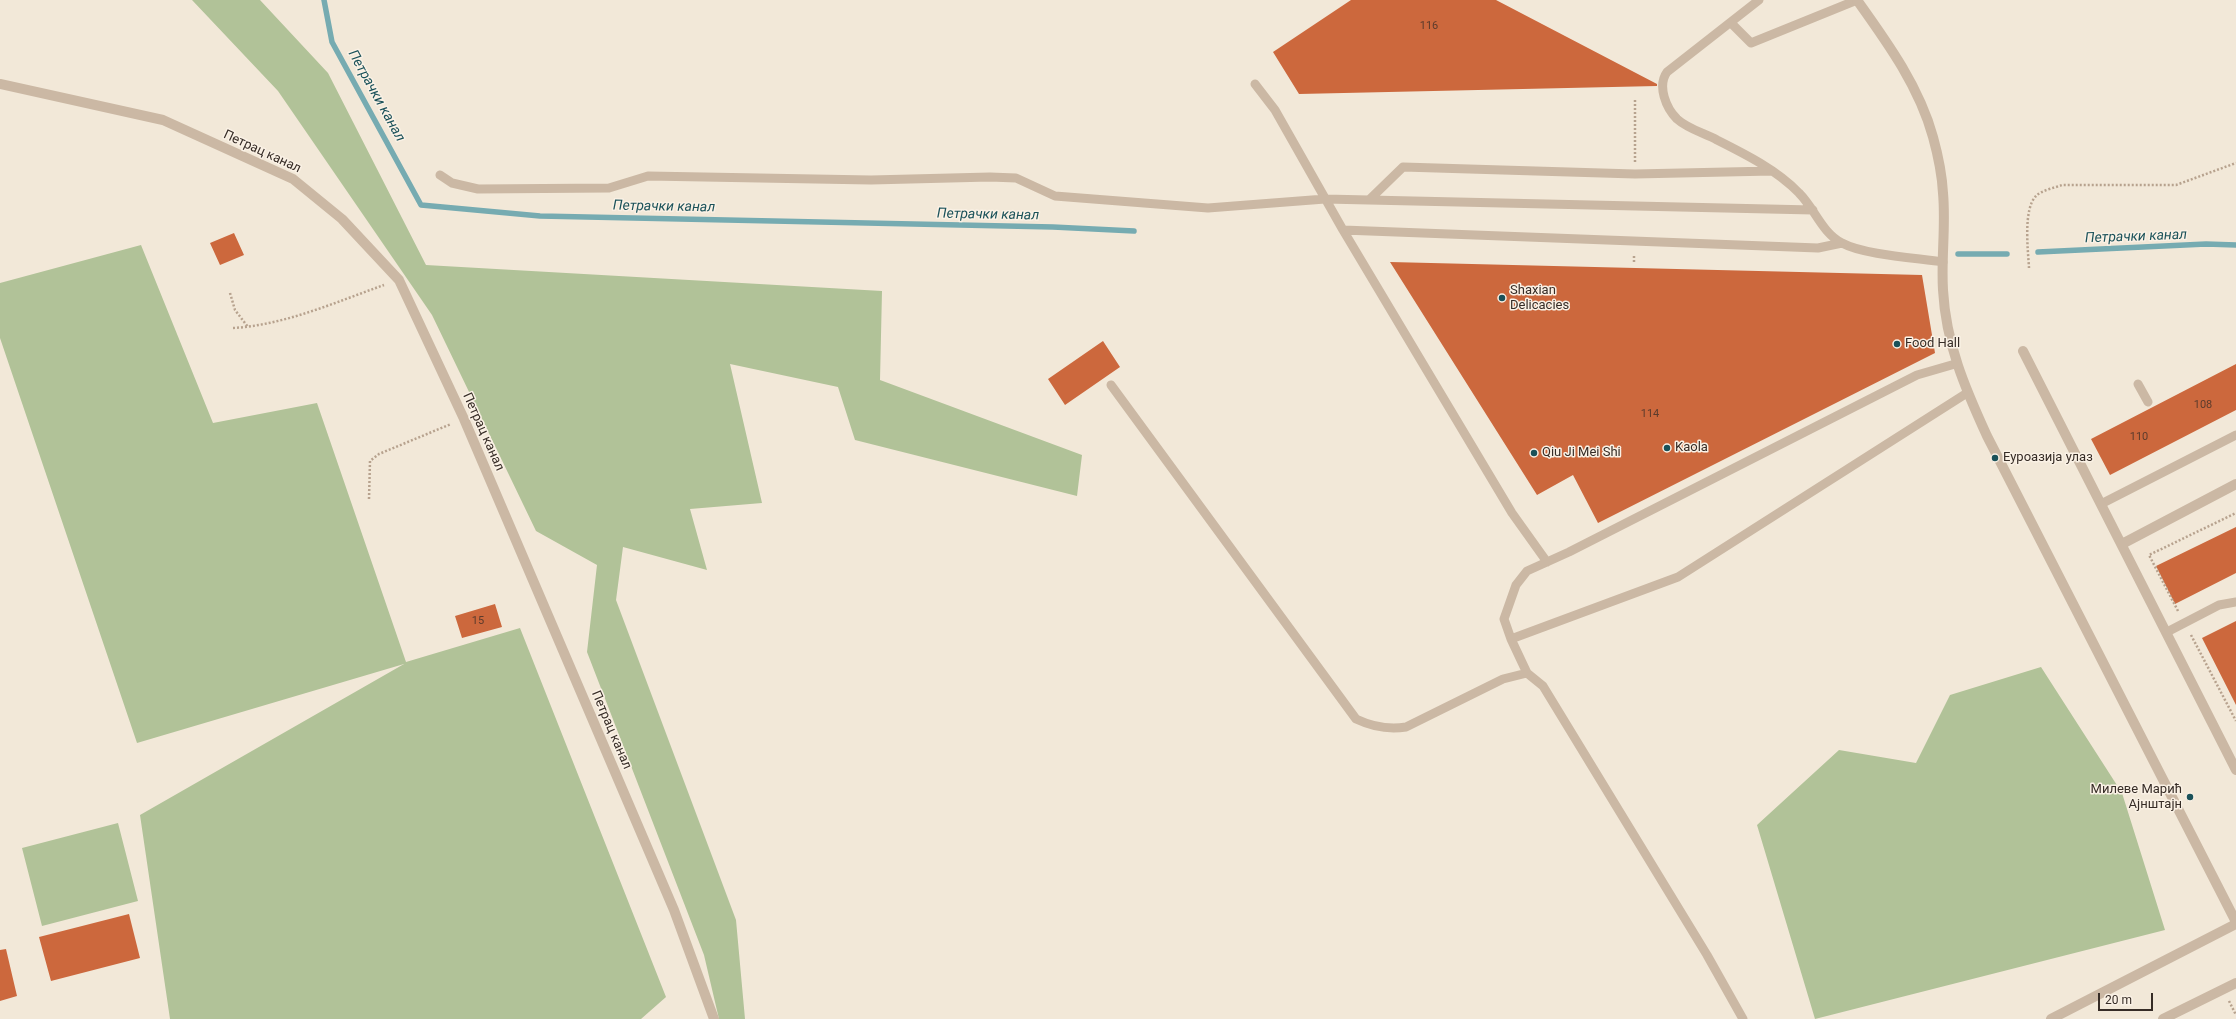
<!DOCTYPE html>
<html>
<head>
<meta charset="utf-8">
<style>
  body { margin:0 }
  #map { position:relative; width:2236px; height:1019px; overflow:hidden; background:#f2e8d8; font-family:Roboto,sans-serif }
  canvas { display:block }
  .scale { position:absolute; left:2098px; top:993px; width:55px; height:18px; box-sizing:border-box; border:2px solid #362c26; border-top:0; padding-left:5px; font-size:12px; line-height:14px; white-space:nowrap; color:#362c26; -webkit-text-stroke:3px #faf1e5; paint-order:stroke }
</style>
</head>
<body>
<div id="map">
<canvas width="2236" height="1019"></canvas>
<div class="scale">20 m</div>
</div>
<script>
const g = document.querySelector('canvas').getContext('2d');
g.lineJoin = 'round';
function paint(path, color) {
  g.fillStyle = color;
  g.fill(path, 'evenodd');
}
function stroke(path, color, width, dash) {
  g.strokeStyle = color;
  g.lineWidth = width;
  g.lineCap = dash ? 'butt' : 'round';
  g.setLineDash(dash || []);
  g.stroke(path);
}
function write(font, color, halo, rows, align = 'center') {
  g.font = font + ' Roboto,sans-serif';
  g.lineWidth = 3;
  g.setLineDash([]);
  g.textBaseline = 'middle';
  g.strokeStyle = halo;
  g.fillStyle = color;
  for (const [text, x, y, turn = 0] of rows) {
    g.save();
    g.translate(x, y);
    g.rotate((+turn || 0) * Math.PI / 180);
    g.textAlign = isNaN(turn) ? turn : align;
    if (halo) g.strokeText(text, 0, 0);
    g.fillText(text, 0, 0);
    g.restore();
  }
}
const green = new Path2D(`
  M192 0H260L328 73 426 265 882 291 880 380 1082 455 1077 496 855 440 838 387 730 364 762 503 690 509 707 570 623 547 616 600 736 920 745 1019H719L704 955 587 652 597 565 536 531 432 315 278 91Z
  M141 245 213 423 317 403 406 662 520 628 666 997 641 1019H170L140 815 404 664 137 743 0 338V283Z
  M2041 667 2122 793 2165 930 1815 1019 1757 825 1839 750 1916 763 1950 695Z
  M118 823 138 901 42 926 22 848Z`);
const stream = new Path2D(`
  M324 0 332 42 421 205 540 216 1053 227 1134 231
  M2038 252 2206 244 2236 245
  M1958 254H2007`);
const building = new Path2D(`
  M1351 0H1496L1657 84V86L1299 94 1273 52Z
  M234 233 244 255 220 265 210 243Z
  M1390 262 1922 275 1935 353 1598 523 1573 475 1537 495Z
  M1103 341 1120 367 1065 405 1048 379Z
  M2236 364V410L2110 475 2091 439Z
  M2236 527V573L2175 604 2156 566Z
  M495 604 502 627 462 638 455 616Z
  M2236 621V705L2202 638Z
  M129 914 140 958 51 981 39 937Z
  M6 949 17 996 0 1001V950Z`);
const path = new Path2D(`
  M1635 162V99
  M1634 262V255
  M2029 268C2028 250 2023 209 2036 196 2042 190 2054 188 2062 185H2176L2236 163
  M230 293 235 310 248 327
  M233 328C285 325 336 302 384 285
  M369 499 370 461 379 454 451 424
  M2178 611 2149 555 2236 513
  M2191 635 2236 721
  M2229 1001 2236 1015`);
const service = new Path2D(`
  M1759 0 1667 72C1657 86 1666 108 1677 119 1688 129 1704 133 1717 140 1745 154 1777 170 1799 193 1815 209 1822 233 1842 243 1864 255 1917 258 1943 262
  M1731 23 1751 43 1857 0
  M1255 84 1275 110 1343 230 1512 513 1547 562
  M440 175 452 183 478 189 609 188 648 176 871 180 990 177 1016 178 1055 196 1208 208 1325 199 1369 200 1403 167 1635 174 1772 171
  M1369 200 1813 210
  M1343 230 1818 248 1842 243
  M2138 384 2148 402
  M1111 385 1356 719C1373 727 1388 730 1406 727L1503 679 1527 673 1543 686 1707 955 1743 1019
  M2101 504 2236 435
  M2167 632 2219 605 2236 602
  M1511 639 1678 577 1967 393
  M1527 673 1511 639 1504 619 1516 585 1527 571 1569 552 1917 375 1955 364`);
const minor = new Path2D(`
  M1857 0C1887 42 1919 86 1933 137 1938 155 1942 175 1943 193 1946 225 1941 258 1943 290 1946 344 1965 388 1987 436L2236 922
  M0 84 163 120 293 179 342 219 399 280 464 419 674 910 714 1019
  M2023 351 2236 770
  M2122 544 2236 484
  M2051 1019 2236 924
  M2163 1019 2236 983`);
const markers = [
  [1502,298,4,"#1a5159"],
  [1897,344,4,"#1a5159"],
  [1667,448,4,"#1a5159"],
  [1534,453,4,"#1a5159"],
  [1995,458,4,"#1a5159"],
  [2190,797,4,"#1a5159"]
];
const numberNames = [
  ["116",1429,26],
  ["108",2203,405],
  ["114",1650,414],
  ["110",2139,437],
  ["15",478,621]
];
const streetNames = [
  ["Петрац канал",262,152,25],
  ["Петрац канал",483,432,66],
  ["Петрац канал",611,730,67]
];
const poiNames = [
  ["Shaxian",1510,291],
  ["Delicacies",1510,306],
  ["Food Hall",1905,344],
  ["Kaola",1675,448],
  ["Qiu Ji Mei Shi",1542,453],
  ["Еуроазија улаз",2003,458],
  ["Милеве Марић",2182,790,"right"],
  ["Ајнштајн",2182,805,"right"]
];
const waterNames = [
  ["Петрачки канал",376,96,61],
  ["Петрачки канал",664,207,1],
  ["Петрачки канал",988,215,1],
  ["Петрачки канал",2136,237,-2]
];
paint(green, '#b1c298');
stroke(stream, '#76abb1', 5.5);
paint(building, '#cc683d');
stroke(path, '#b7a28e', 2.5, [2, 2]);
stroke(service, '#cbb8a4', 9);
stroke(minor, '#cbb8a4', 10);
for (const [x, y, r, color] of markers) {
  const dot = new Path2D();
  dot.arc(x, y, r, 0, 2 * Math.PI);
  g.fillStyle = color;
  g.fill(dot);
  stroke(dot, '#faf1e5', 1.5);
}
write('11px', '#5c3b2c', null, numberNames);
write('13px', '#362c26', '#faf1e5', streetNames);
write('13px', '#362c26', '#faf1e5', poiNames, 'left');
write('italic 14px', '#1a5159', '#faf1e5', waterNames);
</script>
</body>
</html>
